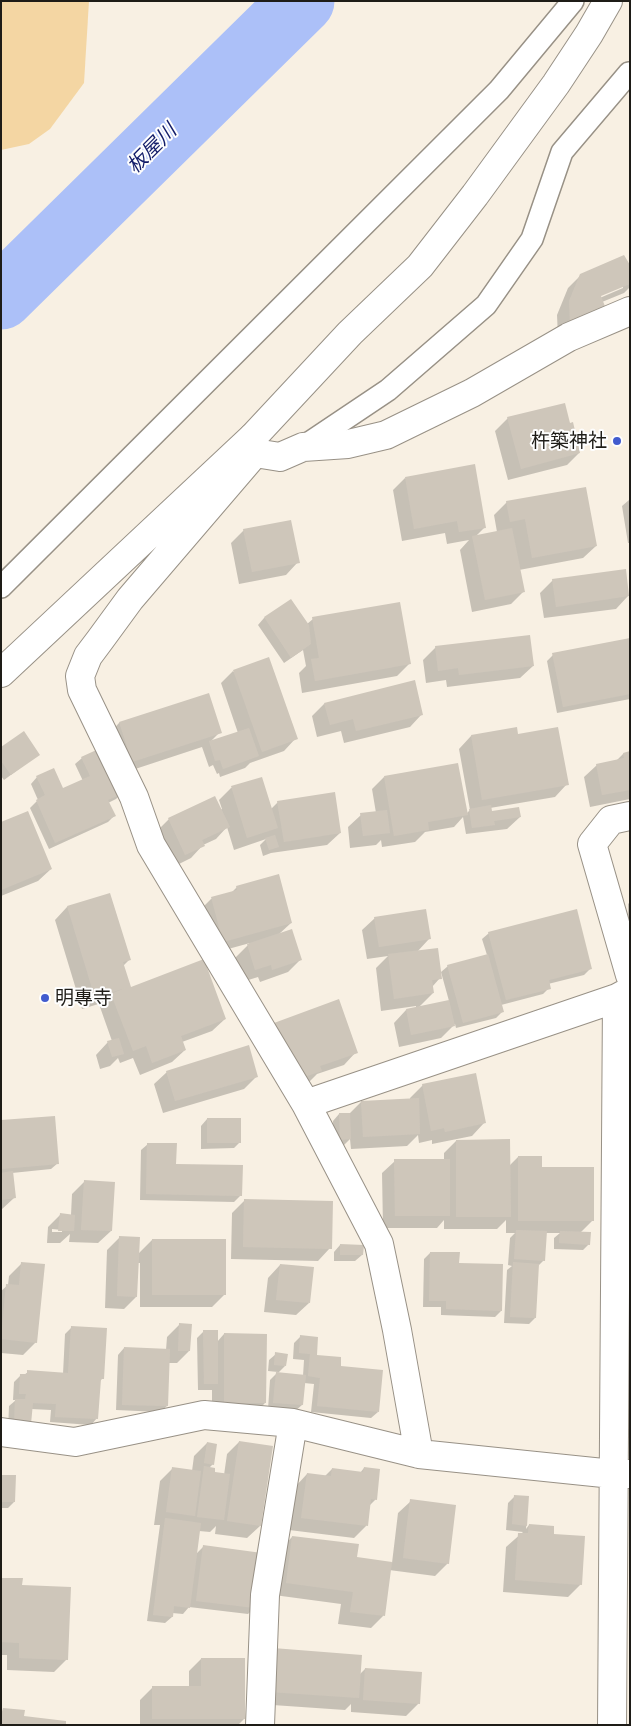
<!DOCTYPE html>
<html>
<head>
<meta charset="utf-8">
<style>
  body { margin:0 }
  #map { position:relative; width:631px; height:1726px; overflow:hidden; background:#f8f0e3; font-family:Figtree,sans-serif }
  canvas { display:block }
  .frame { position:absolute; inset:0; border:2px solid #1e1c17; pointer-events:none }
</style>
</head>
<body>
<div id="map">
<canvas width="631" height="1726"></canvas>
<div class="frame"></div>
</div>
<script>
const g = document.querySelector('canvas').getContext('2d');
g.lineJoin = 'round';
function paint(path, color) {
  g.fillStyle = color;
  g.fill(path, 'evenodd');
}
function stroke(path, color, width, dash) {
  g.strokeStyle = color;
  g.lineWidth = width;
  g.lineCap = dash ? 'butt' : 'round';
  g.setLineDash(dash || []);
  g.stroke(path);
}
function write(font, color, halo, rows, align = 'center') {
  g.font = font + ' Figtree,"Noto Sans JP",sans-serif';
  g.lineWidth = 4;
  g.setLineDash([]);
  g.textBaseline = 'middle';
  g.strokeStyle = halo;
  g.fillStyle = color;
  for (const [text, x, y, turn = 0] of rows) {
    g.save();
    g.translate(x, y);
    g.rotate((+turn || 0) * Math.PI / 180);
    g.textAlign = isNaN(turn) ? turn : align;
    if (halo) g.strokeText(text, 0, 0);
    g.fillText(text, 0, 0);
    g.restore();
  }
}
const green = new Path2D(`
  M1 1H89L84 83 50 129 29 144 1 150Z`);
const shadow = new Path2D(`
  M630 268V287L624 293 602 302 558 337 557 315 568 288 581 275ZM623 286V288L595 300 594 297Z
  M508 418 579 453 567 465 508 480 495 431Z
  M405 478 485 527 476 536 497 532 494 515 507 502 596 546 583 558 519 570 524 591 511 604 472 612 460 550 469 540 447 544 445 533 402 541 393 490Z
  M629 500 630 543H628L622 506Z
  M244 530 298 562 286 575 239 584 231 543Z
  M553 580 628 596 616 609 544 618 540 593Z
  M291 601 307 624 313 619 409 664 397 676 302 693 299 673 306 666 303 650 284 663 258 625 264 618Z
  M630 640V699L557 713 547 661 553 655Z
  M436 647 533 666 520 678 447 687 446 680 426 683 423 660Z
  M233 671 296 738 284 751 250 763 245 768 220 777 219 773 217 774 213 765 209 767 202 747 120 774 107 736 119 723 208 695 220 732 211 741 238 733 221 683Z
  M324 704 422 714 410 727 344 743 341 731 317 737 312 716Z
  M516 728 517 735 567 784 555 797 490 808 491 814 520 817 507 829 466 834 463 817 454 827 425 832 415 842 382 847 381 840 376 845 350 848 348 827 361 815 376 813 372 789 384 777 466 814 470 810 459 749 471 736Z
  M1 748 38 755 4 780 1 776Z
  M630 753V799L590 807 584 777 597 765 616 761 623 754Z
  M82 758 122 793 116 799 108 803 114 816 108 822 49 849 30 808 38 800 31 784 37 777 63 790 83 781 75 764Z
  M261 778 271 809 278 802 340 833 327 845 271 853 263 856 260 845 266 839 234 850 227 827 216 839 203 845 191 858 173 867 156 832 169 819 214 798 220 810 222 809 219 800 231 788Z
  M1 823 51 869 38 881 1 896Z
  M237 887 291 923 278 935 300 960 288 972 260 982 258 977 242 982 235 958 250 943 210 954 199 911 211 899 231 893Z
  M110 895 130 959 123 966 130 988 225 1019 212 1031 182 1042 185 1050 172 1062 140 1075 133 1058 120 1063 118 1058 110 1066 100 1069 96 1055 108 1042 112 1041 100 1007 105 1002 82 1009 55 920 67 907Z
  M630 902V947H628V904Z
  M375 918 429 939 417 952 440 978 432 987 433 993 418 1008 449 1001 441 972 448 966 487 955 482 939 489 933 591 968 584 975 548 984 549 988 543 994 501 1005 502 1012 496 1018 456 1028 455 1024 441 1038 399 1047 394 1023 406 1010 416 1008V1006L381 1011 376 968 388 956 367 959 362 930Z
  M274 1024 356 1052 344 1065 317 1074 308 1083 262 1036Z
  M167 1072 257 1076 244 1089 163 1113 154 1084Z
  M423 1085 484 1123 472 1136 432 1144V1140L419 1143 418 1135 407 1146 351 1149 350 1139 344 1145 334 1146 333 1121 339 1114H349L361 1102 410 1099V1098Z
  M207 1119 240 1142 234 1148 201 1149V1126Z
  M1 1122 58 1163 51 1169 12 1173 14 1198 1 1210Z
  M456 1141 509 1166 518 1157 541 1168 593 1220 580 1233 589 1244 583 1250 554 1249V1238L560 1233H545L544 1260 537 1267 535 1318 529 1324 504 1323 507 1270 512 1266 508 1265 510 1238 515 1233H506V1220L497 1229H444V1220L437 1228H383L382 1173 395 1161 444 1160V1153Z
  M148 1144 175 1165 241 1195 234 1202 140 1200 141 1150Z
  M85 1181 111 1231 98 1243 69 1242 70 1234 60 1243H47L48 1227 60 1215H71L72 1194ZM52 1229 62 1230V1232H52Z
  M245 1200 330 1248 318 1261 231 1259 232 1213Z
  M120 1237 138 1254 152 1240 225 1294 212 1307H140V1263H138L136 1297 124 1309 105 1308 107 1250Z
  M340 1245 362 1255 355 1261H334V1252Z
  M430 1253 458 1264 501 1311 495 1317 441 1315V1307H423L424 1259Z
  M22 1263 36 1342 23 1355 1 1353V1291L8 1285 9 1276Z
  M280 1265 309 1303 296 1315 264 1312 268 1278Z
  M180 1324 189 1351 177 1363H168L167 1406 160 1412 116 1410 118 1355 124 1348 166 1350 167 1337Z
  M72 1327 102 1379 99 1382 97 1418 91 1425 50 1422 51 1410 31 1409 8 1430 9 1406 16 1400H13L14 1382 21 1375H24L28 1372 63 1374 65 1334Z
  M204 1331 217 1342 224 1334 265 1403 253 1415H212V1390H198L197 1338Z
  M301 1336 316 1356 378 1412 371 1418 311 1412 314 1384 304 1383 302 1405 295 1411 268 1409 270 1380 278 1372 268 1371 269 1360 276 1354 285 1366 277 1374 303 1376 304 1360 293 1359 294 1343Z
  M239 1442 260 1526 247 1538 215 1534 216 1526 210 1532 199 1531 196 1554 203 1547 254 1608 248 1614 189 1607 183 1614 172 1613V1617L165 1623 147 1621 160 1525H154L160 1481 173 1468 192 1471 194 1456 207 1443 213 1464 209 1468 214 1473 224 1475 227 1454Z
  M364 1468 376 1499 369 1506 366 1526 354 1538 289 1530 295 1487 307 1474 325 1476 332 1469 360 1473Z
  M1 1476 14 1502 8 1508H1Z
  M515 1496 528 1497 526 1529 529 1525 553 1535 581 1584 568 1597 503 1592 506 1547 523 1532 506 1530 508 1503Z
  M411 1501 448 1563 435 1576 389 1570 383 1616 371 1628 338 1624 341 1604 274 1595 280 1550 292 1537 356 1558 392 1563 398 1513Z
  M1 1579 21 1586 67 1659 54 1672 7 1670V1655H1Z
  M201 1659 244 1719 238 1725H140V1700L153 1687H189V1671Z
  M261 1662 359 1675 365 1669 419 1703 406 1716 351 1712V1704L345 1710 258 1704Z`);
const river = new Path2D(`
  M1 297 302 1`);
const building = new Path2D(`
  M624 255 630 265V284L601 296 606 309 570 325 569 301 580 274Z
  M565 403 570 423 573 422 580 453 521 469 507 417Z
  M475 464 486 528 459 532 457 521 414 529 405 477Z
  M586 487 597 546 532 558 525 519 510 522 506 501Z
  M291 520 300 563 252 572 243 529Z
  M512 528 525 592 485 600 472 536Z
  M626 569 629 596 556 607 552 579Z
  M291 599 309 625 311 644 291 658 264 617Z
  M400 602 411 664 315 681 311 659 319 658 312 617Z
  M530 635 534 666 459 675 458 668 438 671 435 646Z
  M630 638V694L563 707 552 653Z
  M269 657 298 739 262 752 233 670Z
  M415 680 423 715 356 731 353 719 330 725 324 703Z
  M209 693 222 733 132 762 119 722Z
  M517 727 518 734 558 727 569 785 482 800 471 735Z
  M249 728 259 756 223 769 220 760 215 761 209 741Z
  M24 731 40 755 11 775 1 761V747Z
  M103 747 124 793 108 800 116 816 55 843 36 800 45 795 36 776 54 768 63 788 90 776 81 757Z
  M630 751V790L602 795 596 764 624 758 623 753Z
  M458 763 468 815 428 822 429 830 394 836 384 776Z
  M262 777 278 828 247 838 231 786Z
  M335 792 341 833 284 842 277 801Z
  M215 796 230 827 202 840 205 846 185 855 168 818Z
  M491 805 492 811 519 807 521 817 494 821 495 825 472 828 469 809Z
  M387 810 390 833 363 836 360 813Z
  M28 811 52 869 1 890V822Z
  M275 835 279 847 269 850 265 838Z
  M279 874 292 923 223 942 211 897 237 890 236 886Z
  M110 893 131 960 123 962 131 987 204 959 226 1019 181 1036 186 1050 152 1063 146 1046 133 1051 111 994 125 988 95 998 67 906Z
  M426 909 431 939 379 947 374 917Z
  M577 909 592 969 549 980 551 989 506 1000 488 932Z
  M292 929 302 960 272 970 271 965 255 970 247 944Z
  M438 948 442 979 432 980 434 993 394 999 388 954Z
  M488 954 504 1012 463 1023 447 965Z
  M339 999 358 1053 320 1066 322 1071 304 1077 291 1072 274 1023Z
  M449 1000 455 1026 411 1035 406 1009Z
  M119 1038 124 1054 112 1057 107 1041Z
  M249 1045 258 1077 175 1101 166 1071Z
  M476 1073 486 1123 445 1132 444 1128 431 1131 422 1084Z
  M419 1098 420 1134 363 1137 361 1101Z
  M339 1113H350L351 1139 340 1140Z
  M55 1116 59 1164 1 1169V1120Z
  M207 1118H241V1143H207Z
  M510 1139 511 1217H456V1140Z
  M147 1143H177L176 1164 243 1165 242 1196 146 1194Z
  M518 1156H542V1167H594V1221H518Z
  M394 1159H450V1216H395Z
  M13 1171 16 1198 1 1200V1173Z
  M84 1180 115 1182 112 1231 81 1230Z
  M244 1199 333 1201 332 1249 243 1247Z
  M60 1213 75 1215 74 1231H58Z
  M516 1230 547 1231 545 1261 514 1259Z
  M560 1231 591 1232 590 1245 559 1243Z
  M119 1236 140 1237 137 1297 117 1296Z
  M152 1239H226V1295H152Z
  M340 1244 364 1245 363 1255H340Z
  M430 1252H460L459 1263 503 1264 502 1311 446 1309V1301H429Z
  M21 1262 45 1264 37 1343 1 1339 6 1284 19 1285Z
  M513 1262 539 1264 536 1318 510 1317Z
  M280 1264 314 1267 310 1303 276 1300Z
  M179 1323 192 1324 190 1351H178Z
  M71 1326 107 1328 104 1379H101L98 1419 55 1417 56 1404 33 1403 31 1424H14L15 1399H25L26 1394H19L20 1374H27V1370L68 1373Z
  M203 1330H218V1384H204Z
  M224 1333 267 1334 266 1403H224Z
  M300 1335 318 1337 317 1355 341 1357V1366L383 1370 379 1412 317 1406 320 1378 308 1376 310 1354 299 1353Z
  M124 1347 170 1349 168 1406 122 1405Z
  M275 1352 288 1354 286 1366 274 1365Z
  M276 1372 306 1375 303 1405 273 1403Z
  M239 1441 273 1446 261 1526 227 1521Z
  M207 1442 217 1444 214 1465 204 1463Z
  M204 1466 215 1468V1472L230 1474 224 1520 197 1517Z
  M172 1467 201 1471 195 1516 166 1512Z
  M364 1467 380 1469 377 1500 371 1499 368 1526 301 1518 307 1473 331 1476 332 1468 363 1472Z
  M1 1475H16L15 1502H1Z
  M514 1495 529 1496 527 1526 512 1524Z
  M410 1499 456 1505 449 1564 403 1558Z
  M165 1518 201 1523 190 1608 174 1606 173 1617 153 1615Z
  M529 1524 554 1526V1534L585 1536 582 1585 515 1580 518 1533H528Z
  M292 1536 359 1544 357 1557 392 1562 385 1616 350 1612 353 1592 286 1583Z
  M203 1545 262 1553 255 1608 196 1601Z
  M1 1578H23L22 1585 71 1587 68 1660 19 1658V1643L1 1642Z
  M273 1648 362 1655 359 1698 270 1692Z
  M201 1658H245V1719H152V1686H201Z
  M365 1668 422 1672 420 1704 363 1700Z
  M3 1708 25 1710 24 1716 66 1721V1725H1V1715Z`);
const lane = new Path2D(`
  M303 447 388 390 486 305 532 239 562 152 629 73
  M1 587 499 90 573 1`);
const street = new Path2D(`
  M255 453 130 599 100 640 88 656 80 676 82 690 134 797 151 845 306 1104 379 1244 397 1330 419 1454
  M1 673 253 437 255 453 280 457 303 447 348 444 386 435 472 393 569 337 630 311
  M630 816 611 820 592 844 630 975
  M306 1104 617 998 630 991
  M1 1432 75 1442 204 1415 293 1423 419 1454 613 1474H630
  M260 1725 265 1595 293 1423
  M612 1725 617 998`);
const secondary = new Path2D(`
  M253 437 350 333 420 266 475 195 556 84 589 34 608 1`);
const markers = [
  [617,441,5,"#415bce"],
  [45,998,5,"#415bce"]
];
const poiNames = [
  ["杵築神社",607,441],
  ["明專寺",55,998,"left"]
];
const waterNames = [
  ["板屋川",152,149,-45]
];
paint(green, '#f4d6a3');
paint(shadow, '#0003');
stroke(river, '#acc0f8', 65);
paint(building, '#cec6ba');
stroke(lane, '#989186', 24);
stroke(street, '#989186', 30);
stroke(secondary, '#989186', 30);
stroke(lane, '#fff', 21);
stroke(street, '#fff', 28);
stroke(secondary, '#fff', 28);
for (const [x, y, r, color] of markers) {
  const dot = new Path2D();
  dot.arc(x, y, r, 0, 2 * Math.PI);
  g.fillStyle = color;
  g.fill(dot);
  stroke(dot, '#fefefe', 2);
}
write('19px', '#1e1c17', '#fefefe', poiNames, 'right');
write('italic 20px', '#121c69', '#fefefe', waterNames);
</script>
</body>
</html>
